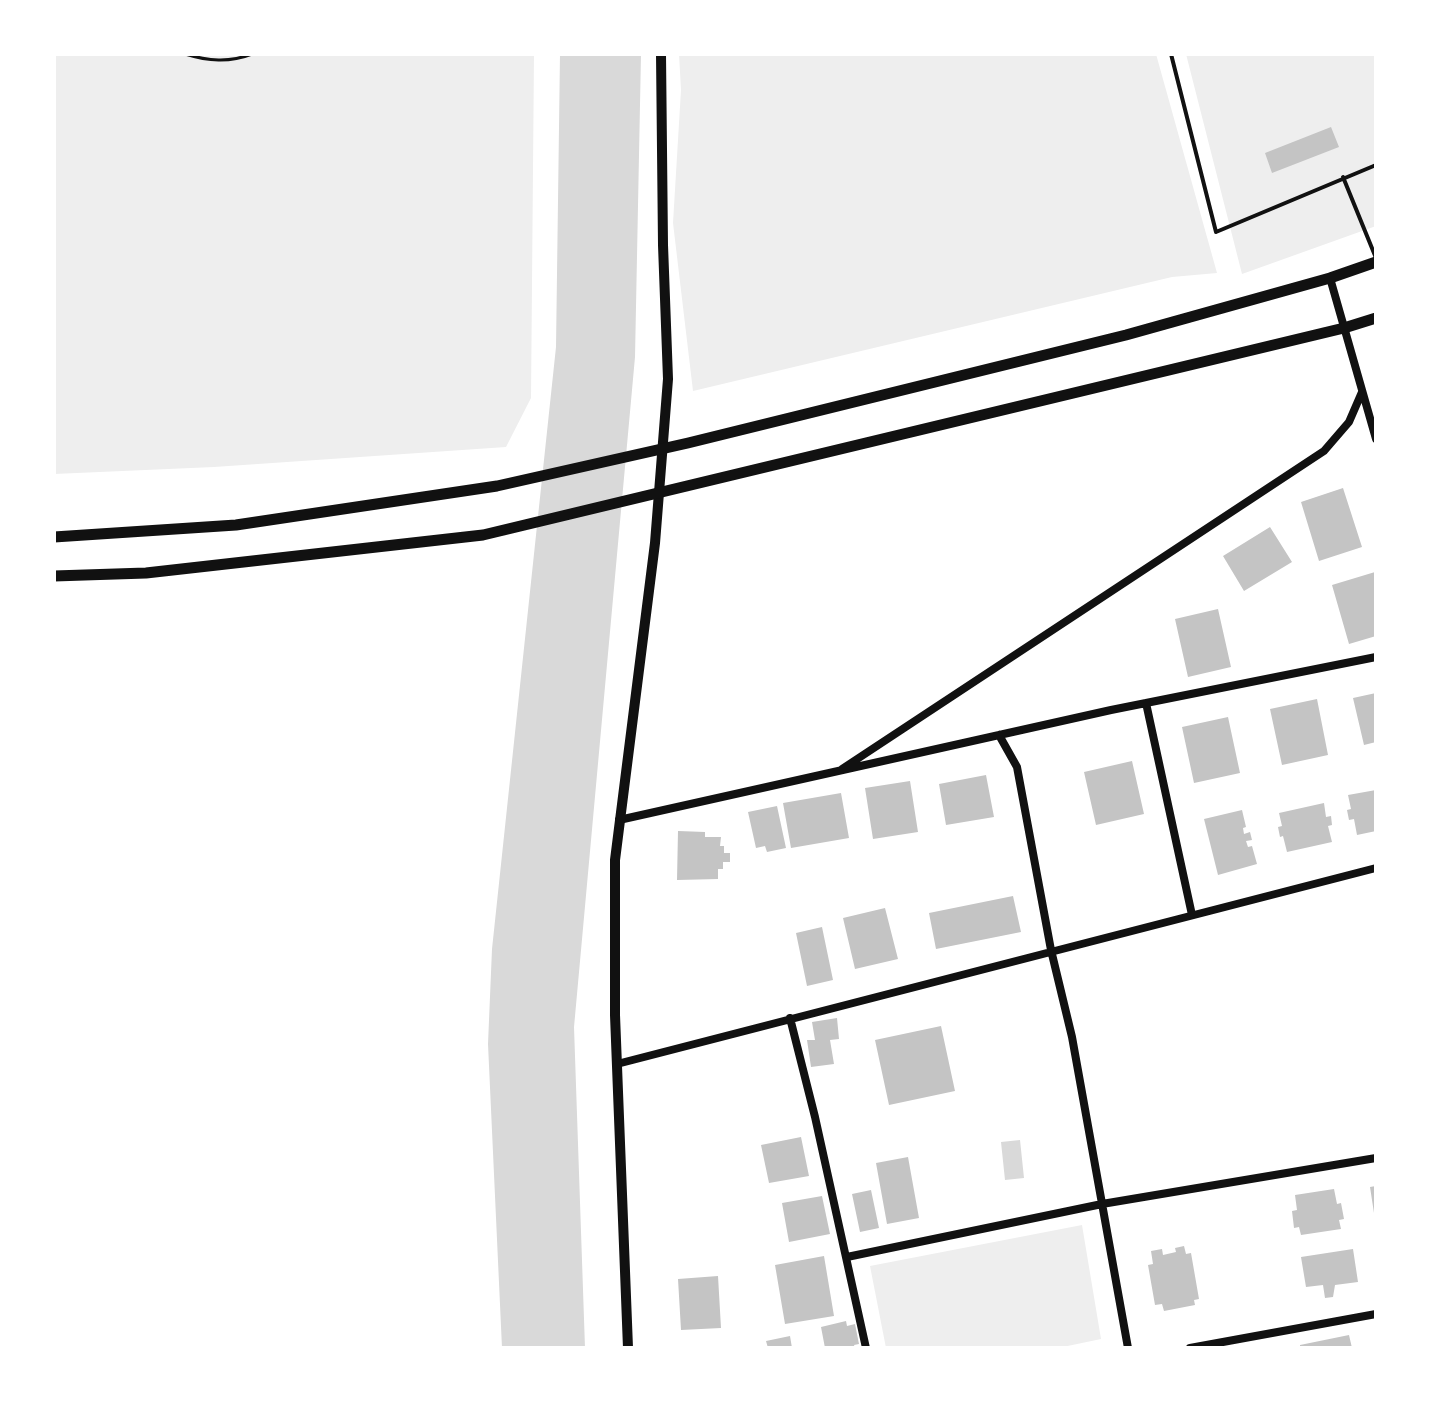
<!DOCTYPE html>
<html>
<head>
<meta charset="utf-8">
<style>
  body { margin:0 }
  #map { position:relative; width:1430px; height:1402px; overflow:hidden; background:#fff; font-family:"Source Serif 4",serif }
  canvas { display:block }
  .frame { position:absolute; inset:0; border:56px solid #fff; pointer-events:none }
</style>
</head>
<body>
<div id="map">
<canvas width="1430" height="1402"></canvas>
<div class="frame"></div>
</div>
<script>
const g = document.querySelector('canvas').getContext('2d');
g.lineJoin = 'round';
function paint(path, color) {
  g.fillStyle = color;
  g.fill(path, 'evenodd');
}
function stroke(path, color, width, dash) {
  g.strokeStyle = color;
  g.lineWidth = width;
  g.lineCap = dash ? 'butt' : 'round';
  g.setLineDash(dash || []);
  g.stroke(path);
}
const green = new Path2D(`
  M54 54H534L531 398 506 447 214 467 54 474Z
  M679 54H1156L1217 273 1172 277 693 391 673 223 681 90Z
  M1186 54H1376V226L1242 274Z
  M1082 1225 1101 1339 1058 1348H886L870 1266Z`);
const water = new Path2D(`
  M560 54H641L635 357 574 1027 585 1348H502L488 1044 492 949 556 347Z
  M1020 1140 1024 1178 1005 1180 1001 1142Z`);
const building = new Path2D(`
  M1331 127 1339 147 1272 173 1265 153Z
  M1343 488 1362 547 1319 561 1301 502Z
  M1270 527 1292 562 1244 591 1223 556Z
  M1375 572 1376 636 1349 644 1332 585Z
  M1218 609 1231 667 1188 677 1175 619Z
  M1376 693V742L1364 745 1353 698Z
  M1317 699 1328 755 1282 765 1270 709Z
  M1228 717 1240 773 1194 783 1182 727Z
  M1132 761 1144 814 1096 825 1084 772Z
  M986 775 994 817 946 825 939 784Z
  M910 781 918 832 873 839 865 788Z
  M1376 790V831L1357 835 1354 819 1349 820 1347 810 1351 809 1348 795Z
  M841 793 849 838 791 848 783 803Z
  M1324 803 1326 817 1331 816 1332 825 1328 826 1332 842 1287 852 1283 836 1280 837 1278 827 1282 826 1279 813Z
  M777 806 786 848 767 852 765 846 756 848 748 812Z
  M1242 810 1246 827 1243 828 1244 834 1250 832 1252 840 1246 841 1248 847 1252 846 1257 864 1218 875 1204 819Z
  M678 831 705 832V837H721L720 846H724V853H730V862H723V869H718V879L677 880Z
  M1013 896 1021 932 936 949 929 913Z
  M885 908 898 959 855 969 843 918Z
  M822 927 833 980 807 986 796 933Z
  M837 1018 839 1039 830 1040 834 1064 811 1067 807 1040H815L812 1022Z
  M941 1026 955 1091 889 1105 875 1040Z
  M801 1137 809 1176 769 1183 761 1145Z
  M908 1157 919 1218 887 1224 876 1163Z
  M1376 1186V1213H1374L1370 1187Z
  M1334 1189 1337 1204 1341 1203 1344 1219 1339 1220 1341 1229 1301 1235 1299 1227 1294 1228 1292 1211 1297 1210 1295 1195Z
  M871 1190 879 1228 860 1232 852 1194Z
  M822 1196 830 1234 789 1242 782 1203Z
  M1184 1246 1186 1254 1191 1253 1199 1299 1194 1300 1195 1305 1164 1311 1162 1304 1155 1305 1148 1265 1153 1264 1151 1251 1162 1249 1163 1255 1176 1252 1175 1248Z
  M1353 1249 1358 1282 1335 1285 1333 1297 1325 1298 1323 1285 1306 1287 1301 1257Z
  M824 1256 834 1316 785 1324 775 1265Z
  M718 1276 721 1328 681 1330 678 1279Z
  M846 1321 847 1326 855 1324 859 1344 854 1345 855 1348H825L821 1327Z
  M1349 1335 1352 1348H1300V1345Z
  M790 1336 792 1348H768L766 1341Z`);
const path = new Path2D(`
  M185 54C208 61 229 63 252 54`);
const service = new Path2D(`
  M1171 54 1216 232 1376 165
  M1343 177 1376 258`);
const minor = new Path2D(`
  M1330 278 1376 439
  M1146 703 1192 915
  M999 735 1017 767 1051 950 1072 1037 1128 1348
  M842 769 1324 451 1349 422 1362 392
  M619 820 1111 710 1376 657
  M790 1018 815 1117 866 1348
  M617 1064 1376 868
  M847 1257 1102 1204 1376 1158
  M1190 1348 1376 1314`);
const tertiary = new Path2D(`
  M628 1348 615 1015V860L655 543 668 379 663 245 661 54`);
const secondary = new Path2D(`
  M54 537 236 525 497 486 688 443 1126 335 1330 278 1376 262
  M54 576 146 573 483 535 1344 328 1376 318`);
paint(green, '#eee');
paint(water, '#d9d9d9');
paint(building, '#c4c4c4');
stroke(path, '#111', 3);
stroke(service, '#111', 4);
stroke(minor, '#111', 8);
stroke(tertiary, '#111', 10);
stroke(secondary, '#111', 11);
</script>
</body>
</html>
